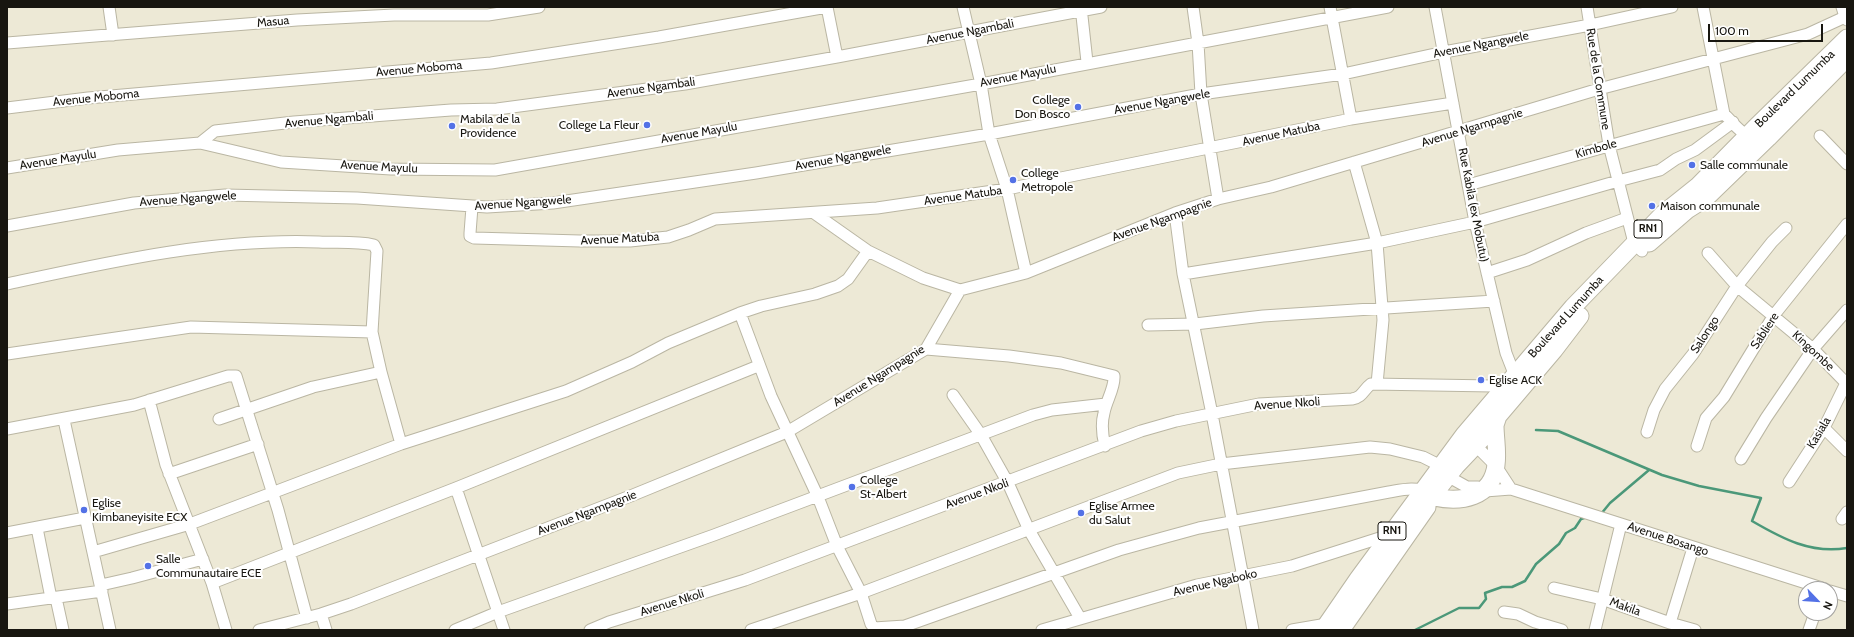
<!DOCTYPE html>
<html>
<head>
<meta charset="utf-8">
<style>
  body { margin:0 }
  #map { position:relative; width:1854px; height:637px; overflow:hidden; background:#ede9d6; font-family:Cabin,sans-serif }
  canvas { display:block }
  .frame { position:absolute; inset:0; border:8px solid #181610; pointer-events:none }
  .north { position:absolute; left:1798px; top:581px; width:40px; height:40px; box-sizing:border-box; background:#fff; border:1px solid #a3a29f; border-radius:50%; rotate:115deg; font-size:11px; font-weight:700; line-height:16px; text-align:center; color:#181610 }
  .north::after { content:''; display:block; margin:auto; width:14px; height:18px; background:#5371e6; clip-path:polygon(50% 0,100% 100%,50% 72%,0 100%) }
  .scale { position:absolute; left:1708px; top:24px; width:115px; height:18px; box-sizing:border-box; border:2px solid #181610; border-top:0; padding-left:5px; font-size:12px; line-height:14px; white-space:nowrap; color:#181610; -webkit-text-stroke:3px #fff; paint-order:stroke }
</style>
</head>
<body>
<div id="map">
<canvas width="1854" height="637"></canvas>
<div class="frame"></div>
<div class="north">N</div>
<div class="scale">100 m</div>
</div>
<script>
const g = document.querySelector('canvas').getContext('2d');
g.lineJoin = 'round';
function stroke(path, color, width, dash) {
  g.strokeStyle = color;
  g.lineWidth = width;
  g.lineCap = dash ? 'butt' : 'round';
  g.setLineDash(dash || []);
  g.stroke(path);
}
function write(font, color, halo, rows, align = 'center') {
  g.font = font + ' Cabin,sans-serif';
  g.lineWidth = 4;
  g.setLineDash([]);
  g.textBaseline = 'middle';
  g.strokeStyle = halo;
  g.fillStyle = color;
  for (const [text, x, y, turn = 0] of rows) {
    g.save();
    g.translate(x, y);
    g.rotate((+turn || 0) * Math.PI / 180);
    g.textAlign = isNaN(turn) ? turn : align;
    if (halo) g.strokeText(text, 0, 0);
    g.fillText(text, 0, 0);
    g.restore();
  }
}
const stream = new Path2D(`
  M1536 430 1558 431 1662 475 1699 486 1761 498 1752 521C1783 539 1811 554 1847 548
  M1601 514 1610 503 1649 470
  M1415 630 1459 608H1479L1486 599 1485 593 1502 587H1512L1525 581 1536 564 1559 544 1566 533 1575 528 1581 519 1587 517`);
const minor = new Path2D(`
  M109 7 113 35
  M827 7 837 57
  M963 7 981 84 989 134 1007 189 1026 273
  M1081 7 1087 62
  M1193 7 1198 43 1201 94 1218 199
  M1330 7 1351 119
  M1435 7 1475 222 1506 353 1513 371 1512 377
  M1587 7 1609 145 1634 243 1642 251
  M1703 7 1724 114C1733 122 1737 130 1747 135
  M1842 7 1845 17
  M7 43 297 20 394 15H488L539 7
  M7 108 88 98 491 63 659 37 827 7
  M1820 136 1847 164
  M200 143 215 131 294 122 451 110 497 109 685 84 837 57 1101 7
  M1354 162 1377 243 1383 320 1377 384
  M7 168 118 150 200 143 281 162 391 169 495 170 981 84 1388 7
  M1468 185 1724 114
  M472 207 470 233V236L474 238 580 241H630L668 237 689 230 715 219 877 208 1007 189 1351 119 1453 103
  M814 213 868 251 923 278 960 290
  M1175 213 1183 274 1212 414 1253 630
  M7 226 134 203 225 195 357 198 487 207 553 203 756 173 989 134 1201 94 1343 74 1444 52 1590 25 1672 7
  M1708 253 1737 286 1813 349 1847 384
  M1487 273 1527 260 1586 233 1627 218
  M1183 274 1377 243 1475 222 1618 181 1660 170 1676 159 1695 150 1733 122
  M7 284C109 262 214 238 319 242 337 243 356 241 374 245L377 251 372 332 381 372 401 444
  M740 313 771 396 818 497 837 546 861 593 871 624 874 628 905 626 1119 550 1166 537 1199 528 1389 492C1401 490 1417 486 1428 493
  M1148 325 1195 324 1263 316 1494 301
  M926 349 1009 356 1061 363 1114 376C1115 388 1106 401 1104 413 1101 424 1102 434 1105 446
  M7 354 191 327 372 332
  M953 395 981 435 1008 483 1029 530 1080 618
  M149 400 166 465 212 583 226 630
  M219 419 313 387 381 372
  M64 420 110 630
  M1824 428 1847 451
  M7 429 134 405 228 376H236L278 510 307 618
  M1647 432 1654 410 1665 389 1693 354 1737 286 1772 242 1786 228
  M1472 442 1496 466 1511 489
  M1697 446 1706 418 1724 397 1774 315 1847 224
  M1741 459 1766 418 1813 349 1847 310
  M169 474 258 444
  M1789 482 1824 428 1847 381
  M456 488 504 630
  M1842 519 1847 512
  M37 528 51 598
  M7 533 85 518
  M93 552 190 524 401 444 566 391 632 362 668 343 740 313 761 306 815 294 838 286 848 279 868 251
  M212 583 456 488 758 366
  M101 585 132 578 203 559
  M1554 588 1602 599 1670 623 1695 630
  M1830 591 1847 596
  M56 598 63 630
  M7 604 102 591
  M1504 612 1518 614 1535 622 1562 630
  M321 614 326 630
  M1670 623 1693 548
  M259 630 321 614 351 604 633 495 787 432 926 349 960 290 1026 273 1175 213 1218 199 1271 187 1599 89 1808 34 1845 17 1847 20
  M455 630 498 612 714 535 1033 415 1052 410 1106 404
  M590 630 609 622 745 580 1141 431 1176 421 1259 404 1352 399C1363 397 1363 390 1371 384L1493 386
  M751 630 861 593 1178 473 1221 464 1370 447 1390 449 1423 457 1435 463 1449 477 1467 487H1478L1485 491 1511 489 1825 589
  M1042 630 1197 585 1292 566 1389 535
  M1292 630 1327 624
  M1595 630 1621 524
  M1809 630 1815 613`);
const highway = new Path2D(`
  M1649 243 1687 210 1706 198 1768 138 1847 58
  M1434 497C1461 503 1492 498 1496 465 1498 452 1495 438 1495 425L1490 421
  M1323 630 1358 579 1464 435 1573 307 1663 214 1698 186 1756 127 1847 38
  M1341 630 1427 507V503L1456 466 1495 425 1498 416 1554 350 1580 316`);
const markers = [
  [1078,107,4,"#5371e6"],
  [647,125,4,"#5371e6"],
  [452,126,4,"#5371e6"],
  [1692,165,4,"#5371e6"],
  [1013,180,4,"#5371e6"],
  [1652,206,4,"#5371e6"],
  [1481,380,4,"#5371e6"],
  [852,487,4,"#5371e6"],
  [84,510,4,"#5371e6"],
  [1081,513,4,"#5371e6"],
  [148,566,4,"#5371e6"]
];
const shields = [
  [1648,229,28],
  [1392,531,28]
];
const shieldNames = [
  ["RN1",1648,229],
  ["RN1",1392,531]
];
const streetNames = [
  ["Masua",273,22,-5],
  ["Avenue Ngambali",970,32,-11],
  ["Avenue Ngangwele",1481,45,-11],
  ["Avenue Moboma",419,69,-5],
  ["Avenue Mayulu",1018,76,-11],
  ["Rue de la Commune",1598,79,81],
  ["Avenue Ngambali",651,88,-8],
  ["Boulevard Lumumba",1795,89,-44],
  ["Avenue Moboma",96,98,-6],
  ["Avenue Ngangwele",1162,102,-10],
  ["Avenue Ngambali",329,120,-5],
  ["Avenue Ngampagnie",1472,128,-17],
  ["Avenue Mayulu",699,133,-10],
  ["Avenue Matuba",1281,134,-12],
  ["Kimbole",1596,149,-16],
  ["Avenue Ngangwele",843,158,-10],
  ["Avenue Mayulu",58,160,-9],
  ["Avenue Mayulu",379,167,3],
  ["Avenue Matuba",963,196,-8],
  ["Avenue Ngangwele",188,199,-4],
  ["Avenue Ngangwele",523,203,-4],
  ["Rue Kabila (ex Mobutu)",1473,205,79],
  ["Avenue Ngampagnie",1162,220,-20],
  ["Avenue Matuba",620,239,-3],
  ["Boulevard Lumumba",1566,317,-48],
  ["Sabliere",1765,331,-57],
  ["Salongo",1705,335,-57],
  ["Kingombe",1813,351,43],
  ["Avenue Ngampagnie",879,376,-32],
  ["Avenue Nkoli",1287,404,-4],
  ["Kasiala",1819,433,-59],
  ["Avenue Nkoli",977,494,-20],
  ["Avenue Ngampagnie",587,513,-21],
  ["Avenue Bosango",1668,539,18],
  ["Avenue Ngaboko",1215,583,-13],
  ["Avenue Nkoli",672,603,-17],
  ["Makila",1625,607,20]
];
const poiNames = [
  ["College",1070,100,"right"],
  ["Don Bosco",1070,114,"right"],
  ["Mabila de la",460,119],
  ["Providence",460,133],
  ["College La Fleur",639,125,"right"],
  ["Salle communale",1700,165],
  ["College",1021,173],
  ["Metropole",1021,187],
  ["Maison communale",1660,206],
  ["Eglise ACK",1489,380],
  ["College",860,480],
  ["St-Albert",860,494],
  ["Eglise",92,503],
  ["Kimbaneyisite ECX",92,517],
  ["Eglise Armee",1089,506],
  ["du Salut",1089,520],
  ["Salle",156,559],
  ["Communautaire ECE",156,573]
];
stroke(stream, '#4b9879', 2.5);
stroke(minor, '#bab6a3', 13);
stroke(highway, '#bab6a3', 19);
stroke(minor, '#fff', 11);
stroke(highway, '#fff', 17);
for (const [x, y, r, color] of markers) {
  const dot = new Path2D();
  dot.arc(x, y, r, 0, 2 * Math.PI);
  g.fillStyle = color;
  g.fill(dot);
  stroke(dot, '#fff', 1.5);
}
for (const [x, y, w] of shields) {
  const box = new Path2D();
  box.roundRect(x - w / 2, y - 9, w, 18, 3);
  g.fillStyle = '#fff';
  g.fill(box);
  stroke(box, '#181610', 1);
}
write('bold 11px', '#181610', null, shieldNames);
write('12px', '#181610', '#fff', streetNames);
write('12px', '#181610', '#fff', poiNames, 'left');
</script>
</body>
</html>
